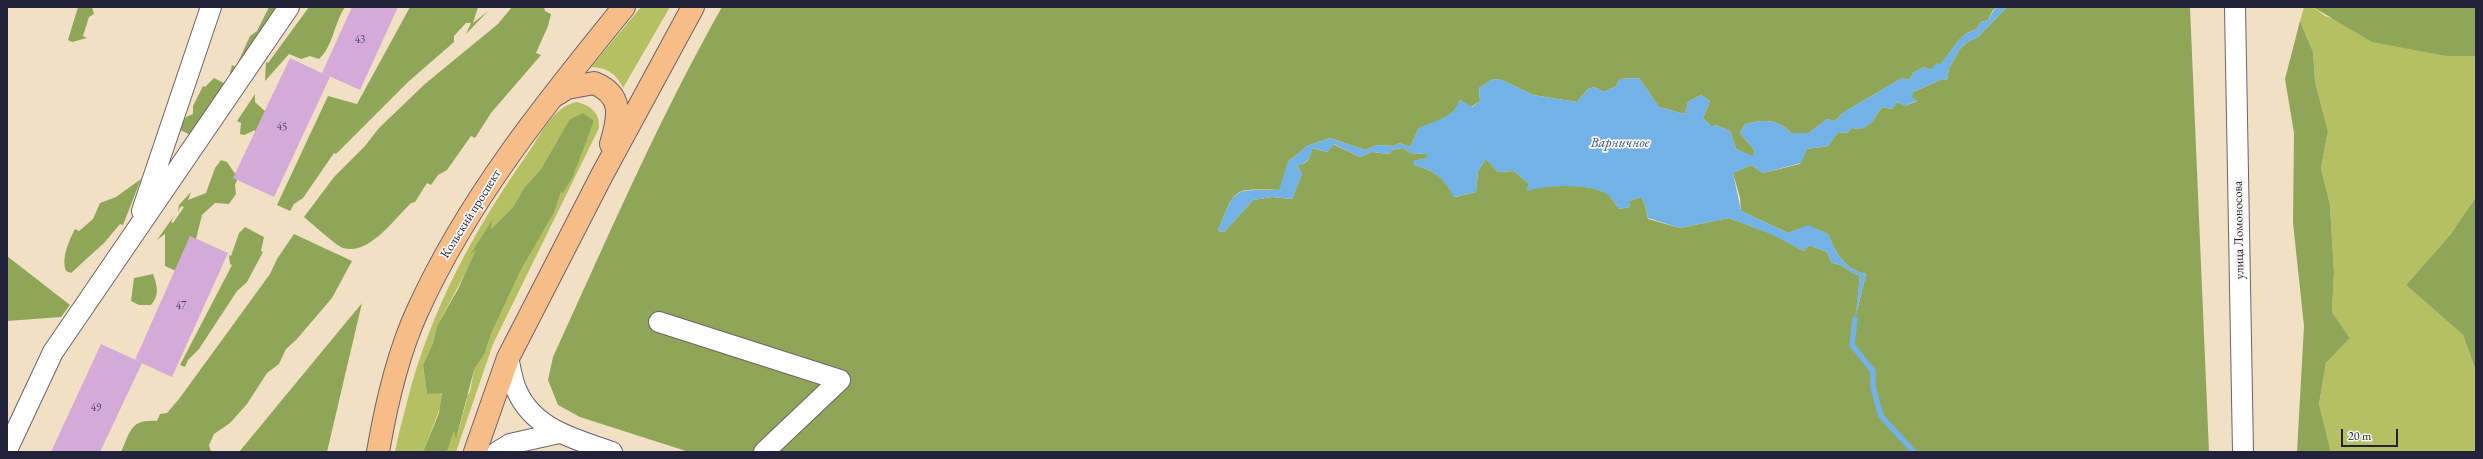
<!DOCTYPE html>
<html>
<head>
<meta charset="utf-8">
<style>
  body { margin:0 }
  #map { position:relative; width:2483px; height:459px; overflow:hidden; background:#f2e0c5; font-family:"EB Garamond",serif }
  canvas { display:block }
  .frame { position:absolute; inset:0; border:8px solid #22223b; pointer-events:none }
  .scale { position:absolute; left:2341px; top:429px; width:57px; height:18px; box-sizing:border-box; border:2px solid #22223b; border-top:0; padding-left:5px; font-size:12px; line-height:14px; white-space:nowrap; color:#22223b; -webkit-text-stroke:3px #f6f6f2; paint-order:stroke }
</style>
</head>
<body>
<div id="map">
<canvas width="2483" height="459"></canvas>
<div class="frame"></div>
<div class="scale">20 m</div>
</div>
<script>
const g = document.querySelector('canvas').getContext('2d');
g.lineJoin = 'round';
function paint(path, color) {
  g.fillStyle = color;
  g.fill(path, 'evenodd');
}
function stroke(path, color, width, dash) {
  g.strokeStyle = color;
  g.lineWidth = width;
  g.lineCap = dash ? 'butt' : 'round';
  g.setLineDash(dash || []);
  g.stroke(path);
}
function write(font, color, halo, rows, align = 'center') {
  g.font = font + ' "EB Garamond",serif';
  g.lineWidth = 3.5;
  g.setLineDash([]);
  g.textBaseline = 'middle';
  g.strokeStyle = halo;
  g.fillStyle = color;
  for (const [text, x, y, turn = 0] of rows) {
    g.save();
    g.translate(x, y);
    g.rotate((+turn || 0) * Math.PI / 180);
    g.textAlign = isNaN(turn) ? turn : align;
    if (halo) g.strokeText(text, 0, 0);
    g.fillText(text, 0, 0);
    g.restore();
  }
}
const green = new Path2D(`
  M641 7H670L623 88C616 73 607 68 591 67Z
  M2304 7H2313L2325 16 2447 56H2476V197L2450 235 2406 285 2463 335 2476 371V452H2331L2319 404 2326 363 2350 338 2332 312 2334 272 2330 205 2321 168 2328 131 2315 82 2313 52 2300 21Z
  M576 102C590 105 600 112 599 128L493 344 456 452H447L454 431 457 432V436L467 399 465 398 470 392 474 370 485 353 491 334 521 270 554 213 561 192H563L573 173 594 121 569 120 541 169 524 188 513 207 491 229 493 221 437 326 433 343 423 365 427 394 442 392 440 408 423 452H395C398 435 403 418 407 402 430 311 474 230 528 153 540 136 553 107 576 102Z`);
const forest = new Path2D(`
  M78 7H92L94 14 89 17 83 36 87 38 72 42 68 40Z
  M269 7H283L191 135 178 129 186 117 193 114V106L203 86 205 87 214 78 224 83 229 77 232 65 236 67 250 36 257 31Z
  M309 7H345C334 23 333 47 319 59L310 56 301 59 289 54 265 81 266 62 268 63Z
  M410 7H478L473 23 488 11 466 34 471 23H466L454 36V42L408 82 336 154 334 153 303 198 294 204 290 211 277 205 328 96 357 104Z
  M512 7H544L545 11 551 14 548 26 536 53 541 55 491 113 475 138 471 136 447 170 438 175 431 185 427 183 415 202 411 203C394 219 369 256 343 248 337 246 311 223 304 217L334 177 365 146 379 128 426 83 498 24Z
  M722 7H1999L1993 10 1988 20 1981 22 1977 29 1967 33 1959 40 1941 64H1937L1930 70 1924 67 1913 73 1909 80 1902 78 1844 112 1835 121 1827 119 1809 133H1791C1776 118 1765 120 1745 124L1740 133 1755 151 1753 157 1736 149 1730 131 1716 125 1712 127 1703 118 1710 101 1701 95 1688 102 1685 114 1659 107 1639 78 1620 79 1616 86 1604 92 1594 87 1588 89 1577 102 1533 95 1502 80 1493 79 1479 88 1480 101 1471 107 1460 100C1454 118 1435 122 1419 128L1410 147 1399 143 1394 146 1377 145 1365 150 1330 138 1307 146 1288 162 1280 190C1232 189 1236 186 1218 231L1224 232 1253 200 1272 197 1292 199 1302 174 1297 165C1308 164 1310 159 1312 148L1327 152 1333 144 1360 157 1372 152 1390 154 1391 150 1403 148 1410 153 1427 154V158L1414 161V165C1437 172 1443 177 1455 197L1476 192 1478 171 1486 159 1498 172 1514 171 1529 184 1527 190C1546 185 1594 182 1610 196 1613 200 1616 205 1619 209L1630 207 1629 201 1641 197 1645 205 1648 219 1680 228 1729 218 1772 234 1804 251 1809 245 1827 252 1832 263C1844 264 1849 273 1860 276L1856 315 1866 274C1845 270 1835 252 1828 234L1808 226 1788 233 1741 211 1740 198 1733 173 1751 165 1763 173 1800 164 1807 149 1828 146 1838 132 1848 133 1851 128 1862 129 1872 122 1882 107 1892 109 1897 102 1905 106 1917 101 1911 98 1913 92 1943 79 1947 80 1949 68 1960 49 1966 43 1978 37 2007 7H2190L2209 452H689L580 417 558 405 548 380 553 357C607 239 658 120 722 7Z
  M2313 7H2476V56H2447L2372 42Z
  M2300 21 2313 52 2315 82 2328 131 2321 168 2330 205 2334 272 2332 312 2350 338 2326 363 2319 404 2331 452H2297L2304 326 2293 223 2294 133 2285 79Z
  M255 94V102L268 114 256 141 255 130 244 135 240 134 241 123 237 121Z
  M583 113 594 121 573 176 563 193 561 192 554 213 521 270 491 334 485 353 474 370 456 439 454 431 447 452H423L439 413 442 393 427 394 423 365 433 343 437 326 458 289 476 250 470 255 493 219 491 229 513 207 524 188 541 169 569 120Z
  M221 160 227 162 238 178 235 185 236 194 229 204 215 203 202 215 196 239 176 271 165 266V234L157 240 174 216 171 222 173 223 184 207 181 206 178 212 179 205 191 192 188 200 206 193 215 168Z
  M141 179 123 225 120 224 104 243 71 273 66 271C61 258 69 241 75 229L79 231 93 219 100 203 116 197Z
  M2476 197V371L2463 335 2406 285 2450 235Z
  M245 227 264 237 261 251 263 252 247 282 237 291 199 349 188 360 185 367 180 365 232 265 230 264 229 255 231 256 239 233Z
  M294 234 352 261 332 298 296 340 286 349 279 364 267 373 247 404 230 423 214 434 209 445 211 452H121C131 431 130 419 157 421L160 414 167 413 179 399 270 274 277 259Z
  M7 256 70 305 61 317 7 321Z
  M153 274C157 285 160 295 151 305H139L131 301 134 278Z
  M362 303 327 452H239Z`);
const water = new Path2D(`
  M1999 7H2007L1978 37 1966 43 1960 49 1949 68 1947 80 1943 79 1913 92 1912 98 1918 100 1905 106 1897 102 1892 109 1882 107 1872 122 1862 129 1851 128 1848 133 1838 132 1828 146 1807 149 1801 163 1763 173 1751 165 1733 173 1741 211 1788 233 1808 225 1828 234C1835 252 1845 270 1866 274L1855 319 1860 276C1849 273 1844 264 1832 263L1827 252 1809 245 1804 251 1771 234 1729 218 1680 228 1648 218 1645 205 1641 197 1629 201 1630 207 1619 209C1616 205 1613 199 1609 196 1594 182 1546 185 1526 191L1529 184 1514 171 1498 172 1486 159 1478 171 1476 192 1454 197C1443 177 1437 172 1414 165L1413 161 1427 158V154L1410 153 1403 148 1391 150 1390 154 1372 152 1360 157 1334 144 1327 152 1313 148C1310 158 1308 163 1297 166L1302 174 1292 199 1272 197 1253 200 1224 232 1218 231C1236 186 1232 190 1279 190L1288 162 1307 146 1330 138 1365 150 1377 145 1394 146 1399 143 1410 147 1419 128C1435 121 1454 118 1460 100L1472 107 1480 101 1479 88 1493 79 1502 80 1533 95 1577 102 1588 89 1594 87 1604 92 1616 86 1620 79 1639 78 1659 107 1685 114 1688 102 1701 95 1710 101 1703 118 1712 127 1716 125 1730 131 1736 149 1753 156 1755 151 1740 133 1745 124C1765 120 1776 118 1791 133H1809L1827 119 1835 121 1844 112 1902 78 1909 80 1913 73 1924 67 1930 70 1937 63 1941 64 1959 40 1967 33 1977 29 1981 22 1988 20 1994 10Z`);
const stream = new Path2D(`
  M1855 319 1852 345 1873 371V387L1881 416 1914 452`);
const building = new Path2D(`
  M352 7H398L360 90 322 73Z
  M290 58 330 77 274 197 233 178Z
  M190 236 228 253 172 377 135 360Z
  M101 344 142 363 100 452H51Z`);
const minor = new Path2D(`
  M2235 7 2243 452
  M142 211 211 7
  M659 322 840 380 764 452
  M508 358C511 369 512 381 517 391 534 430 576 439 612 452
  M7 450 53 352 289 7
  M497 452 510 444 559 433`);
const major = new Path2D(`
  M554 96 567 88 594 83C624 95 619 117 611 144
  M378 452C386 405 397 356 417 312 468 199 546 103 624 7
  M475 452 508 358 602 175 693 7`);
const numberNames = [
  ["43",360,40],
  ["45",282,127],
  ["47",181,306],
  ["49",96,408]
];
const streetNames = [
  ["Кольский проспект",471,214,-58],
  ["улица Ломоносова",2239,230,-91]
];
const waterNames = [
  ["Варничное",1620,143]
];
paint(green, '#b4c062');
paint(forest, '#8fa658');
paint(water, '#72b2e6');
stroke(stream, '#72b2e6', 5.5);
paint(building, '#d3aad8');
stroke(minor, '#6b646b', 22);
stroke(major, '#6b646b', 24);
stroke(minor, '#fff', 20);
stroke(major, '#f7bd88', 22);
write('11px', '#4e4462', null, numberNames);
write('13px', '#22223b', '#f6f6f2', streetNames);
write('italic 14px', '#3e5477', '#f6f6f2', waterNames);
</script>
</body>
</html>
